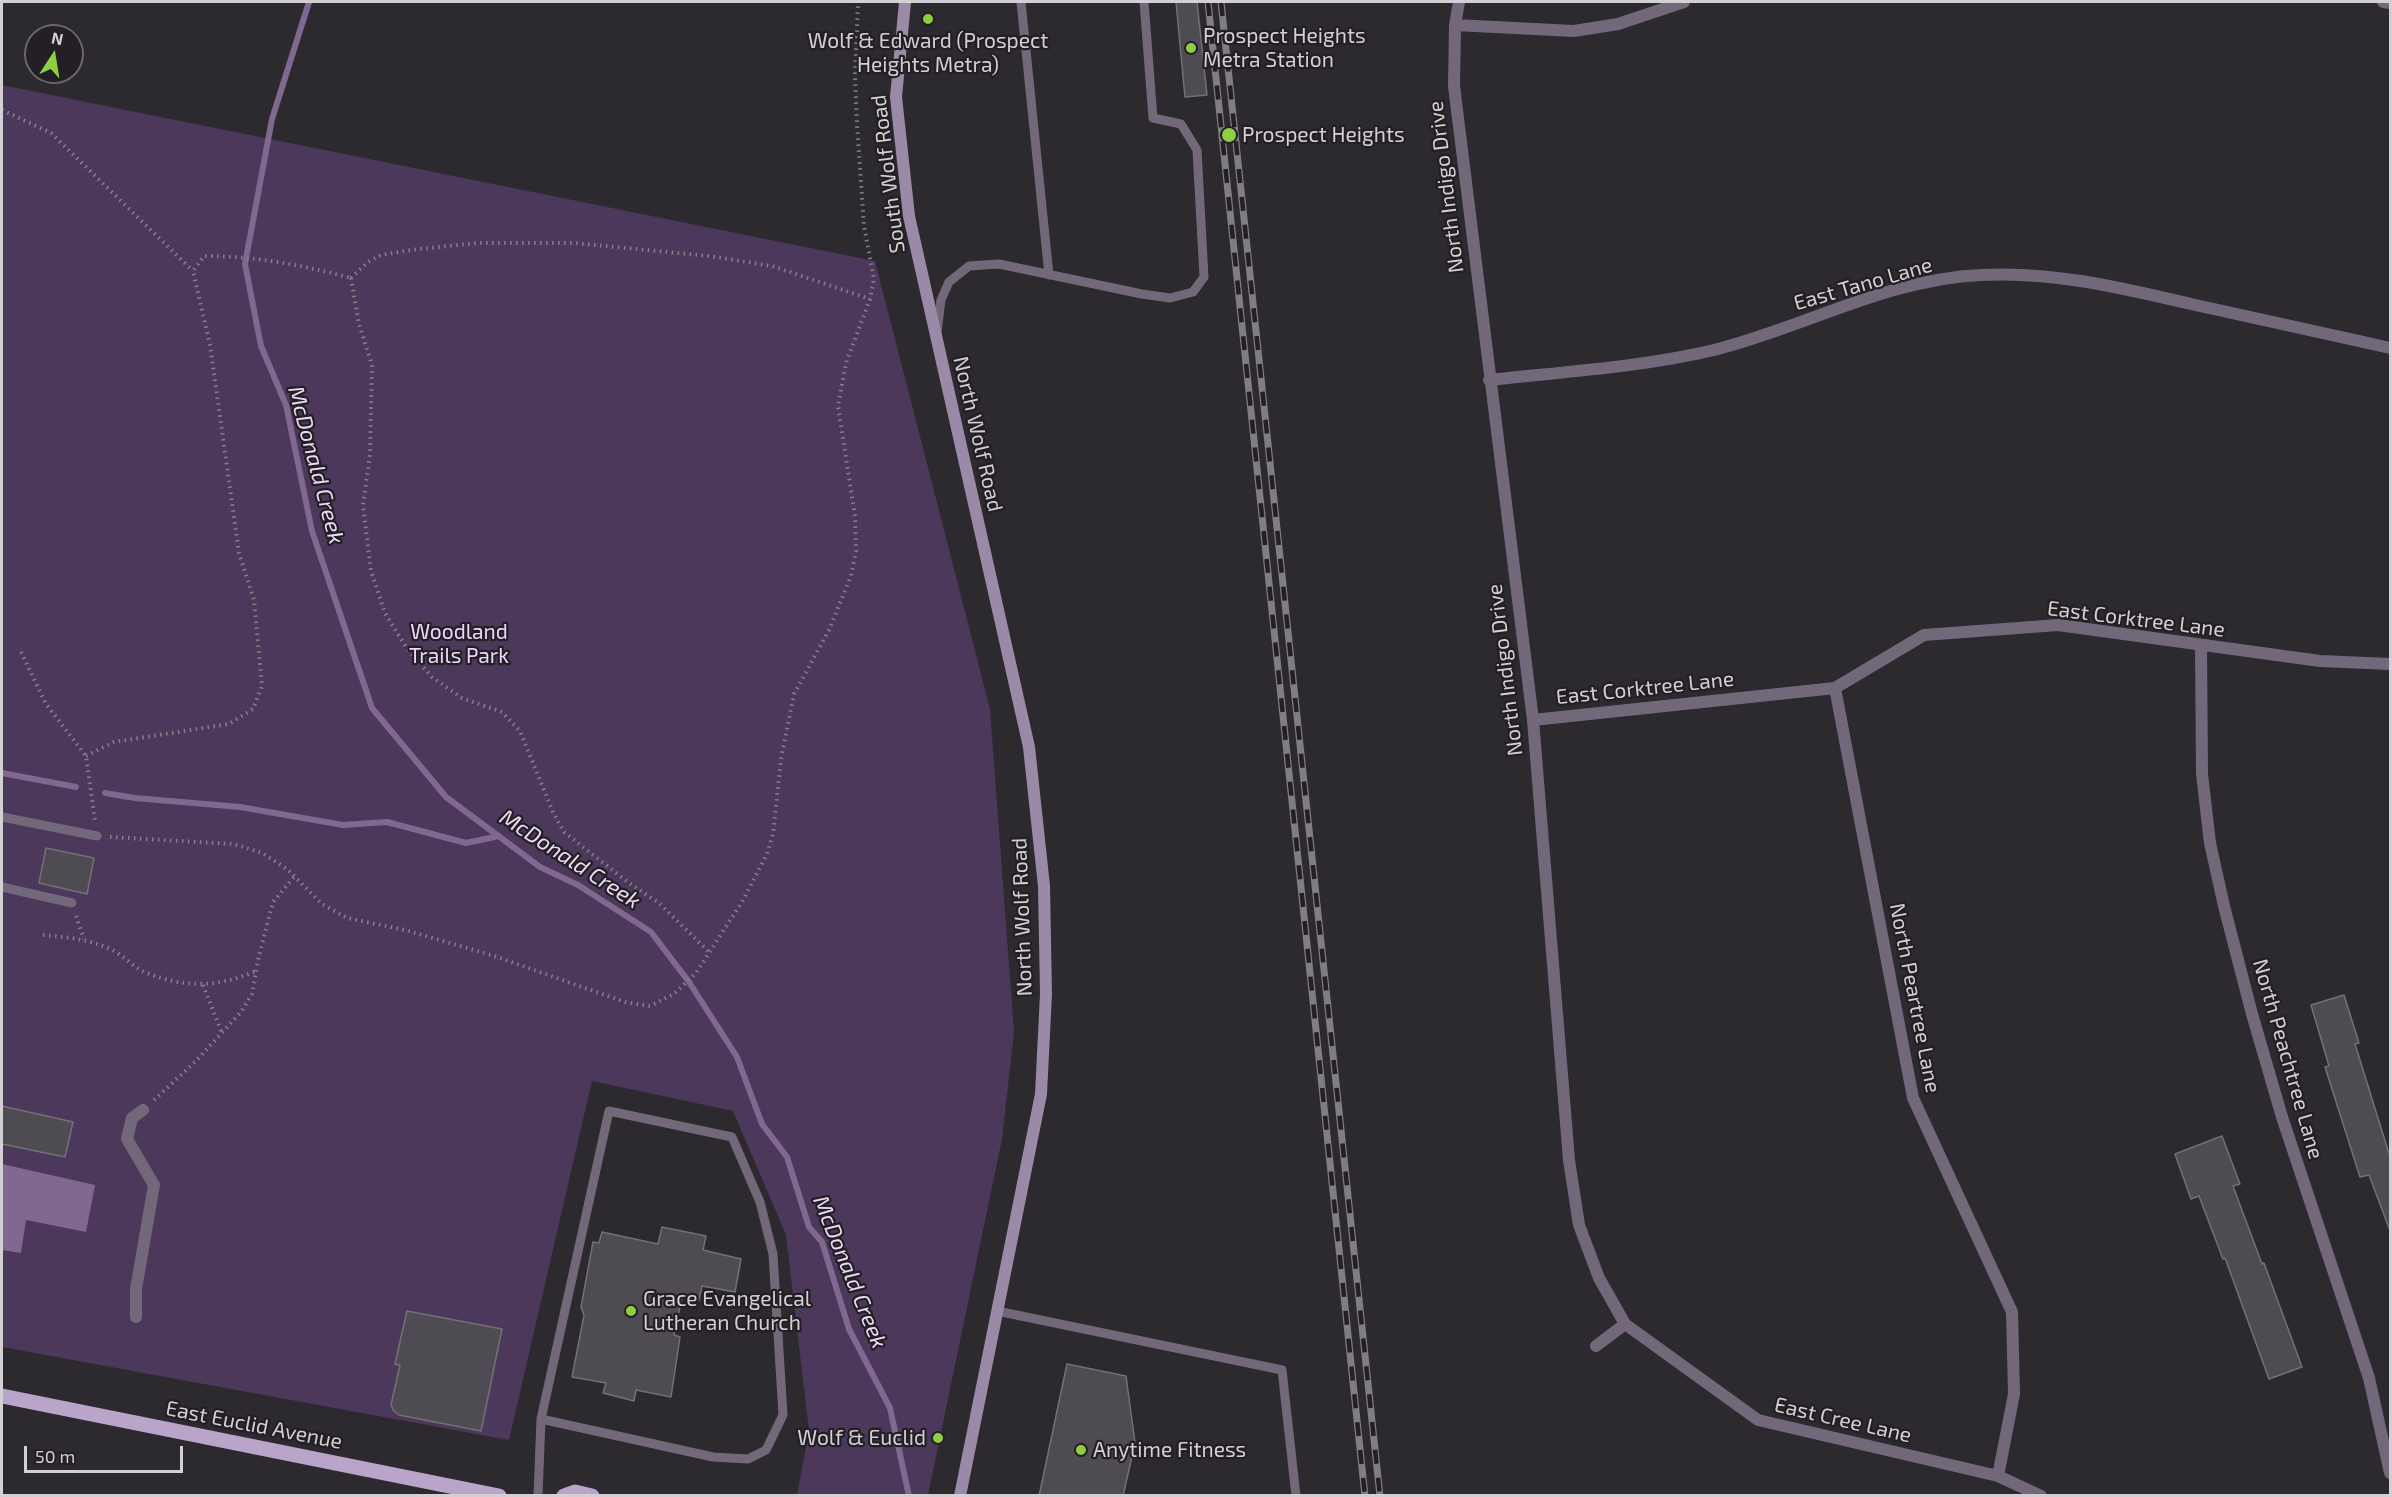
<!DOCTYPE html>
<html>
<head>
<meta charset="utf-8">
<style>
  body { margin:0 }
  #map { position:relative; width:2392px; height:1497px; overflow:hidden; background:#2c292f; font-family:"Exo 2",sans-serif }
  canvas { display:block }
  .frame { position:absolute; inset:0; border:3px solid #d3d0d5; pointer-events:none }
  .north { position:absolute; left:24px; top:24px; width:60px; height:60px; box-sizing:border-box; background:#231f25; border:2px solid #69666b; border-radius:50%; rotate:12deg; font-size:16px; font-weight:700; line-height:24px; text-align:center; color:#d3d0d5 }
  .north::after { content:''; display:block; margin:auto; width:21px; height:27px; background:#8ece43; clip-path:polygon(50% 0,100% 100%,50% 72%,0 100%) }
  .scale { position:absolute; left:24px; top:1446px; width:159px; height:27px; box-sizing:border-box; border:3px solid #d3d0d5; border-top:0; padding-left:8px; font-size:18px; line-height:21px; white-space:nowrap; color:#d3d0d5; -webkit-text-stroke:4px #231f25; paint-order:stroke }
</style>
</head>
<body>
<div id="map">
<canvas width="2392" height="1497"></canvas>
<div class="frame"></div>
<div class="north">N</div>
<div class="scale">50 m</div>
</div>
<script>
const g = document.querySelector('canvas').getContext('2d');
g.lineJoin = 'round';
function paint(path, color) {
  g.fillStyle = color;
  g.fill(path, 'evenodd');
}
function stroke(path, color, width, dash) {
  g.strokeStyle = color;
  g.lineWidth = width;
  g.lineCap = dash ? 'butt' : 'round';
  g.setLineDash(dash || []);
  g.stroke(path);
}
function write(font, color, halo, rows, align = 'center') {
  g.font = font + ' "Exo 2",sans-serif';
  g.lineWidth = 4.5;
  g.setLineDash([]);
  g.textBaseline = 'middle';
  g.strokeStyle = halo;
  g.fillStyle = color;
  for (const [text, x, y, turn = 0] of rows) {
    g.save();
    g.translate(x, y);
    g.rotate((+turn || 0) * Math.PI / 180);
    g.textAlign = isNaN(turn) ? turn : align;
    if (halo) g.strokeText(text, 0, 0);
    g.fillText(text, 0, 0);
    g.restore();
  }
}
const green = new Path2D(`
  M2 85 875 261 990 709 1014 1032 1002 1139 928 1495H797L809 1431 786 1235 733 1111 592 1081 509 1440 2 1347Z`);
const water = new Path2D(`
  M2 1164 95 1185 86 1232 26 1220 21 1253 2 1250Z`);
const stream = new Path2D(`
  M309 2 272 119 245 264 261 346 286 405 312 531 372 708 446 797 540 867 578 885 651 932 689 982 737 1057 762 1124 787 1157 809 1227 822 1242 849 1329 890 1408 909 1496
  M2 773 76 787
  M105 793 135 798 240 807 343 825 387 822 466 843 499 836`);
const building = new Path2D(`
  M1176 2H1197L1207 95 1185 97Z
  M46 848 94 858 87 894 39 883Z
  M2344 995 2359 1043 2355 1044 2391 1160V1227L2389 1228 2369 1175 2360 1177 2325 1067 2329 1066 2311 1005Z
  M2 1106 73 1122 65 1157 2 1144Z
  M2222 1136 2240 1184 2233 1186 2262 1264 2264 1263 2302 1367 2269 1379 2225 1258 2223 1259 2199 1196 2191 1199 2175 1154Z
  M662 1227 706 1236 703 1250 741 1259 735 1292 702 1286 699 1300 682 1297 674 1335 680 1337 671 1397 636 1390 634 1401 603 1393 606 1383 572 1377 584 1315 581 1307 593 1242 599 1243 602 1232 658 1244Z
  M407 1311 502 1329 481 1431 399 1415 394 1411 391 1405 400 1365 395 1364Z
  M1067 1364 1126 1376 1135 1443 1123 1496H1039Z`);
const path = new Path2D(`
  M2 110 51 133 193 271
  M351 278 359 324 372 365 370 455 363 505 371 571 385 613 406 647 432 677 462 698 502 712 520 731 553 812 564 832 629 883 659 903 710 953
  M351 278 368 262 381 255 411 250 477 243H574L709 256 772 266 870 299
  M21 652 46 704 86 756 95 821
  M86 756 114 742 229 724 253 709 262 686 254 600 239 553 210 345 193 271 204 256C255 256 302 265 351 278
  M110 837 234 844 262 853 287 869 322 904 347 918 405 930 491 955 625 1002 650 1006 674 994 696 973 742 902 767 854 773 834 781 759 794 694 829 630 851 576 856 551 855 516 838 406 846 363 870 299 874 279 864 226 857 124 855 77 858 2
  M76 916 84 939
  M43 935C66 937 88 939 110 949 122 954 132 966 144 972 185 988 216 988 256 971
  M203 985 222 1033
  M154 1100 196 1061 241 1012 252 994 258 960 273 902 294 877`);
const service = new Path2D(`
  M1021 2 1049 275
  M937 332 941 300 949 282 969 266 999 264 1142 294 1170 298 1193 292 1204 277 1197 150 1181 124 1153 118 1144 2
  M2 817 97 836
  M2 887 72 903
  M997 1311 1282 1370 1296 1496
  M538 1496 541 1419 609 1111 732 1137 760 1202 773 1254 783 1415 766 1450 748 1459 713 1457 541 1419`);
const pedestrian = new Path2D(`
  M136 1317V1289L154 1185 127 1139 132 1118 143 1110`);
const minor = new Path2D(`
  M1459 2 1455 25 1454 86 1533 720 1569 1160 1579 1225 1599 1278 1625 1324 1758 1420 1998 1476 2041 1496
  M2383 2 2390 3
  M1455 25 1574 31 1618 24 1684 2
  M1489 380C1561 372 1643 367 1714 350 1803 328 1887 279 1981 275 2053 271 2122 288 2191 304 2258 319 2324 333 2390 348
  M2201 645 2202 774 2210 843 2224 906 2252 1014 2282 1117 2369 1378 2390 1473
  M1835 688 1913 1098 2012 1312 2014 1394 1998 1476
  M1533 720 1835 688 1924 635 2058 625 2320 661 2390 664
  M1596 1346 1625 1324`);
const secondary = new Path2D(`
  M905 2 896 97 909 216 1029 747 1044 886 1046 994 1041 1094 960 1496`);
const primary = new Path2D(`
  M2 1396 499 1496
  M564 1496 575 1492 592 1496`);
const rail = new Path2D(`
  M1208 2 1365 1496
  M1221 2 1380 1496`);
const markers = [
  [928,19,6,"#8ece43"],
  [1191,48,6,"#8ece43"],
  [1229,135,8,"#8ece43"],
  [631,1311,6,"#8ece43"],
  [938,1438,6,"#8ece43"],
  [1081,1450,6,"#8ece43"]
];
const poiNames = [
  ["Prospect Heights",1203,36],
  ["Metra Station",1203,60],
  ["Wolf & Edward (Prospect",928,41,"center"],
  ["Heights Metra)",928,65,"center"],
  ["Prospect Heights",1242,135],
  ["Grace Evangelical",643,1299],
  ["Lutheran Church",643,1323],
  ["Wolf & Euclid",926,1438,"right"],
  ["Anytime Fitness",1093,1450]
];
const streetNames = [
  ["South Wolf Road",888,174,-97],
  ["North Indigo Drive",1446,187,-97],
  ["East Tano Lane",1863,284,-16],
  ["North Wolf Road",978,434,77],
  ["East Corktree Lane",2136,619,7],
  ["North Indigo Drive",1505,670,-97],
  ["East Corktree Lane",1645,688,-6],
  ["North Wolf Road",1022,917,-92],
  ["North Peartree Lane",1915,998,79],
  ["North Peachtree Lane",2288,1059,74],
  ["East Cree Lane",1843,1420,13],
  ["East Euclid Avenue",254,1425,11]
];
const parkNames = [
  ["Woodland",459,632],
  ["Trails Park",459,656]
];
const waterNames = [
  ["McDonald Creek",316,465,75],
  ["McDonald Creek",570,859,33],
  ["McDonald Creek",850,1272,68]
];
paint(green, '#4c385a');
paint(water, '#806891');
stroke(stream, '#806891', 6);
paint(building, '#4f4b52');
stroke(building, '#747078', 1.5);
stroke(path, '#858287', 4, [1.5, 4.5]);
stroke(service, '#72687a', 9);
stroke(pedestrian, '#72687a', 12);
stroke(minor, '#72687a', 12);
stroke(secondary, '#9a8aa7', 12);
stroke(primary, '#baa4ca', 15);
stroke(rail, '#807d83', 7);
stroke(rail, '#231f25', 4.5, [14]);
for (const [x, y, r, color] of markers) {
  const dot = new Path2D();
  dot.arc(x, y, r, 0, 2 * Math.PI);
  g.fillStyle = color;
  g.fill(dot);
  stroke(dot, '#231f25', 2);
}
write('21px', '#d3d0d5', '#231f25', poiNames, 'left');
write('21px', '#d3d0d5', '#231f25', streetNames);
write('21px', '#edd6fe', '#231f25', parkNames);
write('italic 22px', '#ebdcf6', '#231f25', waterNames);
</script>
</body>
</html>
